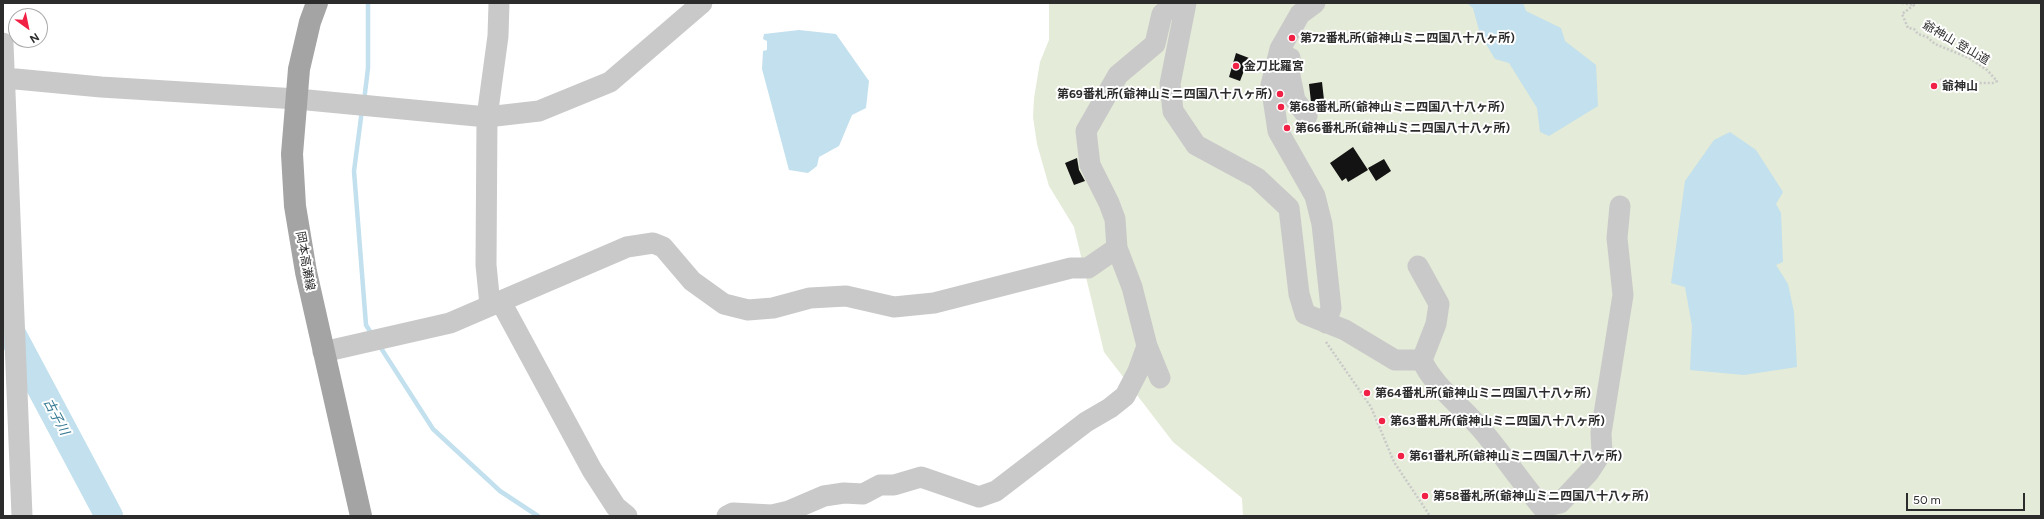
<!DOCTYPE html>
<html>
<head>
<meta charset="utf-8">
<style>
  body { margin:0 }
  #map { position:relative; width:2044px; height:519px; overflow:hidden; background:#fff; font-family:Figtree,sans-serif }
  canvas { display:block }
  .frame { position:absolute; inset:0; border:4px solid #2c2c2c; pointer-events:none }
  .north { position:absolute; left:8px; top:8px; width:40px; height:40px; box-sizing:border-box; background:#fff; border:1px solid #ababab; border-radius:50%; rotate:147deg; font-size:11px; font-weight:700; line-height:16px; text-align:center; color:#2c2c2c }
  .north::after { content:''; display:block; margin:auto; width:14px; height:18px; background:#f12045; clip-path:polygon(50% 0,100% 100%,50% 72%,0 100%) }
  .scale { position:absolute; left:1906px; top:493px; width:119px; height:18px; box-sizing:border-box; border:2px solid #2c2c2c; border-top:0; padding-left:5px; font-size:12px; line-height:14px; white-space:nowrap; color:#2c2c2c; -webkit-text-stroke:3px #fff; paint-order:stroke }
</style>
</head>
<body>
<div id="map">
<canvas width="2044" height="519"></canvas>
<div class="frame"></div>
<div class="north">N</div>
<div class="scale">50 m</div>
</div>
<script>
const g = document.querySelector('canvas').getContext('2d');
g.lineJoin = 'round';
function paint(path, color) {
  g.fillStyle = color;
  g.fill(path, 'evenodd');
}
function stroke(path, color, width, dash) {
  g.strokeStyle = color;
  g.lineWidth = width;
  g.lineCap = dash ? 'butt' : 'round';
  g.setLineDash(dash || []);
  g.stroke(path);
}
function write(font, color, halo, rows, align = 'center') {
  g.font = font + ' Figtree,"Noto Sans JP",sans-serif';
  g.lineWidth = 4;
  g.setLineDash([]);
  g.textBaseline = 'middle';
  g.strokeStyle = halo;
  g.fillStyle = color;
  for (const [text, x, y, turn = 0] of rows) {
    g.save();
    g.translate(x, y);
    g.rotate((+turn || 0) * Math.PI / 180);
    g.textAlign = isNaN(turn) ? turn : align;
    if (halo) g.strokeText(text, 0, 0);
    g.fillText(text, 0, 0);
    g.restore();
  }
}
const green = new Path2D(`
  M1049 3H2041V516H1243L1242 498 1173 442 1104 352 1074 227 1049 186 1037 144 1033 117 1034 98 1040 62 1049 40Z`);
const water = new Path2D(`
  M1467 3H1523L1526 11 1561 28 1565 41 1596 65 1598 106 1549 136 1540 132 1537 108 1509 63 1495 59 1480 34 1473 8Z
  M799 30 836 34 869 81 866 108 852 115 839 146 819 157 817 166 808 173 789 170 762 69 763 51 767 50V41L763 39 764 34Z
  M1730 132 1756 150 1783 192 1776 204 1781 213 1783 262 1776 265 1788 284 1794 312 1797 367 1744 375 1690 370 1692 326 1685 287 1671 283 1685 181 1714 140Z`);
const stream = new Path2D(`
  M364 101 368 68V3
  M362 110 354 171 366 325 373 336
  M379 345 433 429 500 491 538 516`);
const river = new Path2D(`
  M3 317 109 516`);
const building = new Path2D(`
  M1236 53 1249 58 1240 81 1229 77Z
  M1322 82 1324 100 1311 102 1309 84Z
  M1353 147 1368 170 1348 182 1346 178 1342 181 1330 163Z
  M1077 158 1079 170 1085 181 1074 185 1065 163Z
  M1384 159 1391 171 1376 181 1368 168Z`);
const path = new Path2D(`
  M1902 3 1914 5 1902 14 1908 28 1914 29 1918 34 1927 37 1935 44 1969 58 1987 70 1997 81 1993 83H1949L1941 80 1938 81
  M1326 342 1371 407 1394 462 1430 516`);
const minor = new Path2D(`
  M1186 3 1170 84 1173 111 1196 145 1257 178 1289 208 1299 294 1305 314 1345 330 1395 360H1422C1432 385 1465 409 1482 430 1503 455 1521 482 1542 507L1560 503 1589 472 1602 452 1601 433 1623 295 1617 238 1620 206
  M1315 3 1300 14 1280 49 1271 85 1278 131 1315 196 1322 224 1331 308 1326 323
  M3 43 22 516
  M1279 54 1290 58V76L1295 100 1307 116
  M5 78 101 87 297 99 487 117 539 111 610 82 702 3
  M1117 248 1115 219 1109 203 1090 165 1086 131 1118 75 1155 44 1162 14 1176 3
  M1418 266 1439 304 1436 324 1422 360
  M501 302 592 470 616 507 627 516
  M490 305 486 265 487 117 498 36 499 3
  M323 352 450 323 627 247 653 243 663 247 692 281 724 304 748 310 773 308 810 298 846 296 894 307 934 303 1071 268H1088L1117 248 1132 287 1147 346 1160 378
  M727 516 733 513 772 515 789 511 824 496 844 493 863 494 880 485H894L921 477 979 497 996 491 1086 422 1110 408 1125 396 1138 371 1147 346`);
const major = new Path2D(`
  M317 3 310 22 299 69 292 154 295 206 306 272 361 516`);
const markers = [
  [1292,38,4,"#f12045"],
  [1236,66,4,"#f12045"],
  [1934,86,4,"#f12045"],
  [1280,94,4,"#f12045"],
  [1281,107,4,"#f12045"],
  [1287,128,4,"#f12045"],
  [1367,393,4,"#f12045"],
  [1382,421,4,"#f12045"],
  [1401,456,4,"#f12045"],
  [1425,496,4,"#f12045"]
];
const poiNames = [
  ["第72番札所(爺神山ミニ四国八十八ヶ所)",1300,38],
  ["金刀比羅宮",1244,66],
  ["爺神山",1942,86],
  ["第69番札所(爺神山ミニ四国八十八ヶ所)",1272,94,"right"],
  ["第68番札所(爺神山ミニ四国八十八ヶ所)",1289,107],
  ["第66番札所(爺神山ミニ四国八十八ヶ所)",1295,128],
  ["第64番札所(爺神山ミニ四国八十八ヶ所)",1375,393],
  ["第63番札所(爺神山ミニ四国八十八ヶ所)",1390,421],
  ["第61番札所(爺神山ミニ四国八十八ヶ所)",1409,456],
  ["第58番札所(爺神山ミニ四国八十八ヶ所)",1433,496]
];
const streetNames = [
  ["爺神山 登山道",1956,43,30],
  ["岡本高瀬線",305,261,80]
];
const waterNames = [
  ["古子川",56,417,62]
];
paint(green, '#e4ebd8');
paint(water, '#c2e0ed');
stroke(stream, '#c2e0ed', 4.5);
stroke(river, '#c2e0ed', 28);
paint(building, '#131313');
stroke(path, '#c9c9c9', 2.5, [2, 2]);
stroke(minor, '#c9c9c9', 21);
stroke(major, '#a4a4a4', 22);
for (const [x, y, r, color] of markers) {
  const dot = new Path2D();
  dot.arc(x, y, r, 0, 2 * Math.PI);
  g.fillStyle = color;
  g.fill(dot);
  stroke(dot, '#fff', 1.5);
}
write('bold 12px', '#2c2c2c', '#fff', poiNames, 'left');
write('12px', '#2c2c2c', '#fff', streetNames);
write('italic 13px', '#357892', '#fff', waterNames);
</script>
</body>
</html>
